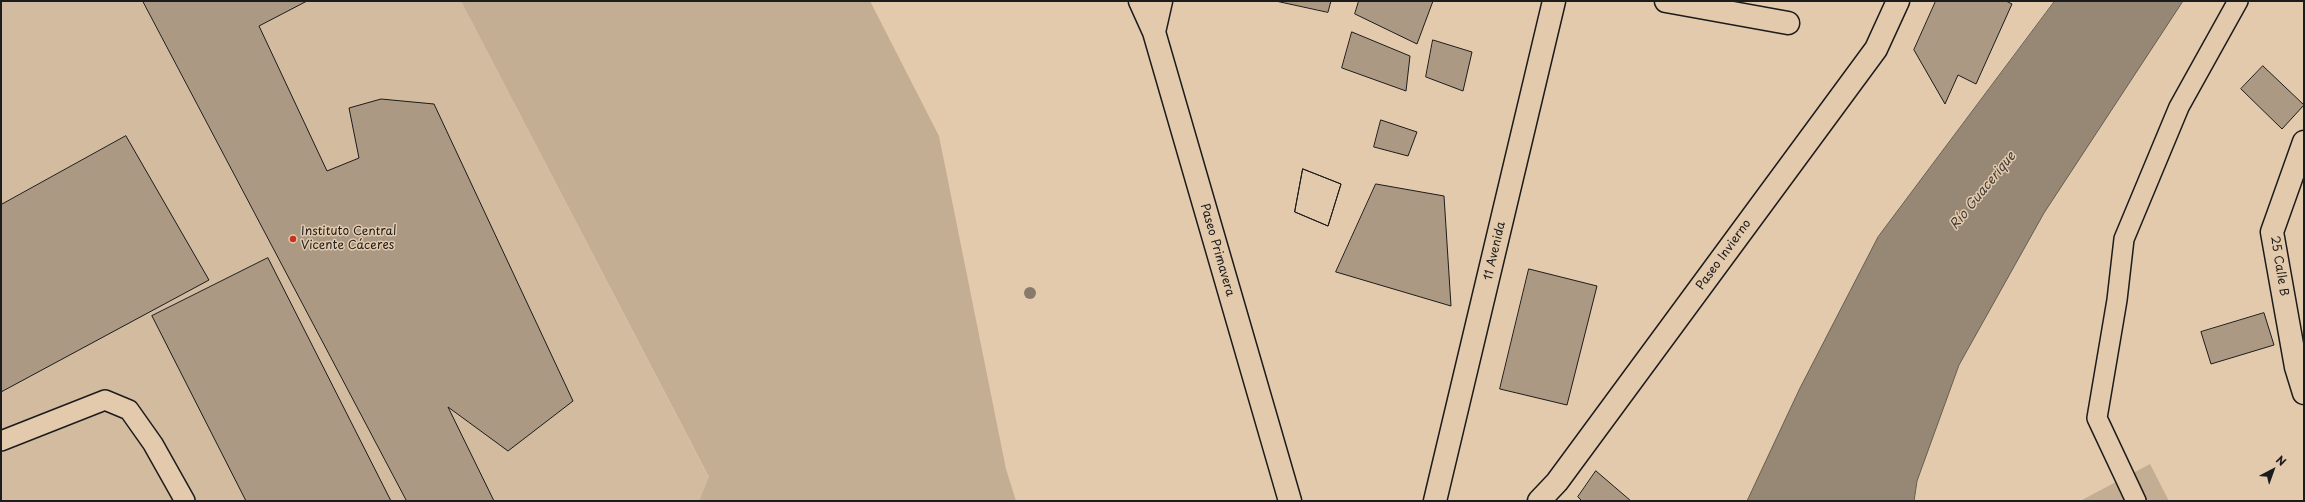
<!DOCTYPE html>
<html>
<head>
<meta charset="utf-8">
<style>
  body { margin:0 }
  #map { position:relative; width:2305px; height:502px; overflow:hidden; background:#e4caac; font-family:"Playpen Sans",sans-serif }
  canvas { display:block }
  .frame { position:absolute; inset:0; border:2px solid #1c1c1c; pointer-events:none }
  .north { position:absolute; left:2253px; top:450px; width:40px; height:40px; -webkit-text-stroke:3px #e4caac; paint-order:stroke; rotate:41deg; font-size:11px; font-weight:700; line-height:16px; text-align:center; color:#1c1c1c }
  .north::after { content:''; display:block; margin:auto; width:14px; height:18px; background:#1c1c1c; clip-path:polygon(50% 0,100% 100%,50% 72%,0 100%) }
</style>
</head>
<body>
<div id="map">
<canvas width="2305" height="502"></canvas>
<div class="frame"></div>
<div class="north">N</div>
</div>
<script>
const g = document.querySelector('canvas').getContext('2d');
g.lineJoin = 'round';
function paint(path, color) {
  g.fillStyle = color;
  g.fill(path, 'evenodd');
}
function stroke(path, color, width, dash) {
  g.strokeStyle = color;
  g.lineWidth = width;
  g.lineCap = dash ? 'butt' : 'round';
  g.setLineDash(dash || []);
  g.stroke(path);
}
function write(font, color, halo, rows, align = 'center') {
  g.font = font + ' "Playpen Sans",sans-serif';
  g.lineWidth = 3;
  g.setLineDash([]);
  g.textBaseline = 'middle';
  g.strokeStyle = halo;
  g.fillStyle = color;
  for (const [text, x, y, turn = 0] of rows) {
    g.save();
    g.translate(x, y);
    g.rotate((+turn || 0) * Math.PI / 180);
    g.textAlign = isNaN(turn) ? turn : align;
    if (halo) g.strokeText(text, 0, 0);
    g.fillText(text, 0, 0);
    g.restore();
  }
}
const built = new Path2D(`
  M1 1H461L709 478 699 501H1Z`);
const green = new Path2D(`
  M461 1H870L939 136 1006 469 1016 501H699L709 477Z
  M2150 464 2169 501H2080Z`);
const water = new Path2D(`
  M2055 1H2183L2044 213 1959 365 1917 481 1914 501H1747L1800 388 1878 237Z`);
const building = new Path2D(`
  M143 1H307L259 26 327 171 359 158 349 108 381 99 434 104 573 401 508 451 448 407 494 501H407Z
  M1276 1H1331L1328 12Z
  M1359 1H1433L1417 44 1355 14Z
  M1936 1H2006L2012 4 1976 84 1958 75 1945 104 1914 50Z
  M1352 32 1410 56 1406 91 1342 68Z
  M1433 40 1472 52 1463 91 1426 77Z
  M2263 66 2304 105 2282 129 2241 89Z
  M1381 120 1417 132 1408 156 1374 147Z
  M126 136 209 280 1 392V205Z
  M1303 169 1341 184 1328 226 1295 212Z
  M1303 169 1341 184 1328 226 1295 212Z
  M1376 184 1444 196 1451 306 1336 272Z
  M268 258 391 501H246L152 316Z
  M1529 269 1597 286 1567 405 1500 389Z
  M2264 313 2274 345 2211 364 2201 332Z
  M1596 471 1631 501H1582L1578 497Z`);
const lane = new Path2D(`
  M1 441 105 400 129 410 153 444 185 501
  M2136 501 2097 418 2117 300 2124 239 2179 107 2238 1`);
const street = new Path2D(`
  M1140 1 1154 32 1290 501
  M1666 1 1788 23
  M1154 32 1161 1
  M2304 142 2272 232 2296 367 2304 393
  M1435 501 1554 1
  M1539 501 1557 482 1876 49 1898 1`);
const trees = [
  [1030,293]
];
const markers = [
  [293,239,4,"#c8321e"]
];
const poiNames = [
  ["Instituto Central",301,232],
  ["Vicente Cáceres",301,246]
];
const streetNames = [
  ["Paseo Primavera",1217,250,74],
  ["11 Avenida",1495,251,-77],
  ["Paseo Invierno",1724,255,-54],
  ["25 Calle B",2279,266,81]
];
const waterNames = [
  ["Río Guacerique",1983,191,-51]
];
paint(built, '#d3bba0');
paint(green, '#c3ae94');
paint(water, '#978875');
stroke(water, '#665d51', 1);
paint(building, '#ac9984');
stroke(building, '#1c1c1c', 1);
stroke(lane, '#1c1c1c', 22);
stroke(street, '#1c1c1c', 25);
stroke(lane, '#e4caac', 19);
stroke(street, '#e4caac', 22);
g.fillStyle = '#887a6a';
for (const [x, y] of trees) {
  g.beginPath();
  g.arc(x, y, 6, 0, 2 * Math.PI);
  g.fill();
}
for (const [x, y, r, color] of markers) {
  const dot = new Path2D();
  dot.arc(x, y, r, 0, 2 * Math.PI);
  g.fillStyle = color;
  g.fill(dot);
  stroke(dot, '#e4caac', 1.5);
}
write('12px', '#1c1c1c', '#e4caac', poiNames, 'left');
write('12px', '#1c1c1c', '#e4caac', streetNames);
write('italic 13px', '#413c37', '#e4caac', waterNames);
</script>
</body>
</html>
